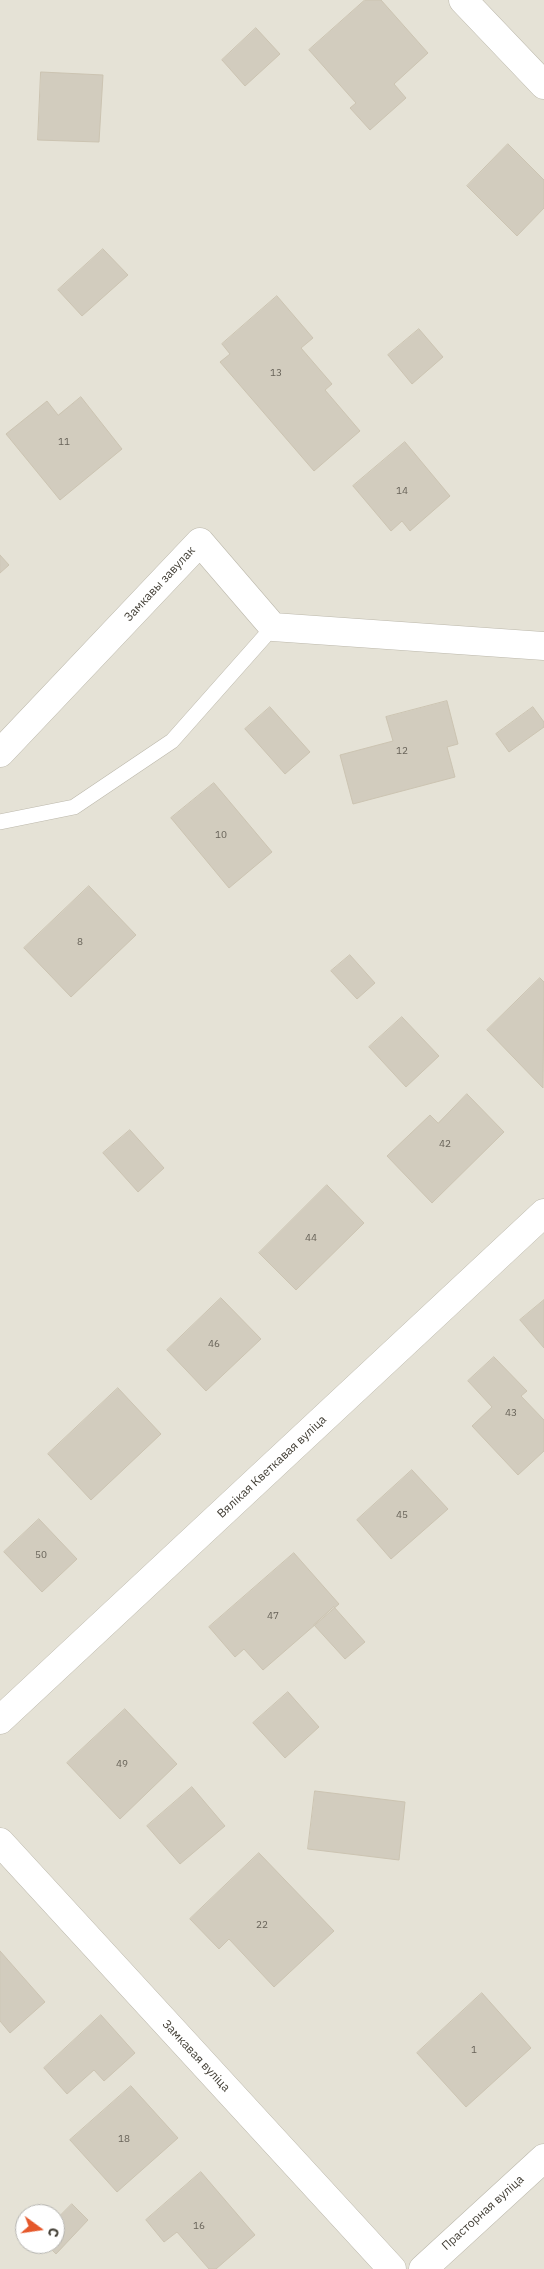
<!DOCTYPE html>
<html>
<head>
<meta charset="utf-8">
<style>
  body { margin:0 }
  #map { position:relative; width:544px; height:2269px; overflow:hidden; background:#f2f0e7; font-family:"IBM Plex Sans",sans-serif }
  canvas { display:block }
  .north { position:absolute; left:15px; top:2204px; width:50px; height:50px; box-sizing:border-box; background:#fff; border:1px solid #b4b3af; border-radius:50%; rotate:104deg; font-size:14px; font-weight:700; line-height:20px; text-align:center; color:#444037 }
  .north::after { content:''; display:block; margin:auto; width:18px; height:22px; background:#e5582b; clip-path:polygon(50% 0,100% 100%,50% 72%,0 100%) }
</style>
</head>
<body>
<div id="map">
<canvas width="544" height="2269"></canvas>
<div class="north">С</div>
</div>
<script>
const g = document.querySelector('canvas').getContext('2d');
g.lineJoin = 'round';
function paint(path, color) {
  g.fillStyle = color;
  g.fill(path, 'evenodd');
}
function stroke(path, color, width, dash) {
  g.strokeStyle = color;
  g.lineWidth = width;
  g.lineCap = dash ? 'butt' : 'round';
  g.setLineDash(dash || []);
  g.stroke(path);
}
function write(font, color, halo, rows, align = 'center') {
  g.font = font + ' "IBM Plex Sans",sans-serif';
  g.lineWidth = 4;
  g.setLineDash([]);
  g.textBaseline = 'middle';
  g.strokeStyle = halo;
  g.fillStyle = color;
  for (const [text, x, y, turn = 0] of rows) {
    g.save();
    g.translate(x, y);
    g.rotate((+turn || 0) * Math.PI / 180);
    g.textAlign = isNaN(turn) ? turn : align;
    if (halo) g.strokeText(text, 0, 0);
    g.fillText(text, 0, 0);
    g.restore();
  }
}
const residential = new Path2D(`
  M0 0H544V2269H0ZM25 2214H55V2244H25Z`);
const building = new Path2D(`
  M365 0H381L428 53 394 84 406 98 370 130 350 108 356 103 309 50Z
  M256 28 280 54 245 86 222 60Z
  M41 72 103 75 99 142 38 140Z
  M508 144 544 180V208L517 236 467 186Z
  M103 249 128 275 82 316 58 290Z
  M277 296 313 338 301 348 332 384 325 390 360 431 314 471 220 362 230 354 222 344Z
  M419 329 443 357 412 384 388 355Z
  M81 397 122 449 60 500 6 434 47 401 58 415Z
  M405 442 450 496 410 531 402 521 391 531 353 486Z
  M0 555 9 565 0 573Z
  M447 701 458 744 447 747 455 777 353 804 340 755 393 741 386 717Z
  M270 707 310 752 285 774 245 729Z
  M533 707 544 722V727L509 752 496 734Z
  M214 783 272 852 229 888 171 818Z
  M89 886 136 935 71 997 24 948Z
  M350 955 375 983 357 999 331 971Z
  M540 978 544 982 543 1088 487 1030Z
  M402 1017 439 1056 406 1087 369 1047Z
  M467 1094 504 1132 432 1203 387 1156 430 1115 438 1123Z
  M130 1130 164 1168 138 1192 103 1153Z
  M327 1185 364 1223 296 1290 259 1253Z
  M221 1298 261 1339 206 1391 167 1350Z
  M544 1300V1348L520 1320Z
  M494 1357 527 1391 521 1396 544 1420V1451L518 1475 472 1426 492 1407 468 1381Z
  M118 1388 161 1434 91 1500 48 1454Z
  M412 1470 448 1509 391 1559 357 1520Z
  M39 1519 77 1559 42 1592 4 1552Z
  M294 1553 339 1604 263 1670 244 1649 235 1657 209 1627Z
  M334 1607 365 1642 345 1659 314 1625Z
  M288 1692 319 1727 285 1758 253 1723Z
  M125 1709 177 1764 120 1819 67 1763Z
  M192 1787 225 1826 180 1864 147 1826Z
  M315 1791 405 1802 399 1860 308 1849Z
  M259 1853 334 1931 274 1987 229 1939 219 1949 190 1919Z
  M0 1951 45 2002 10 2033 0 2021Z
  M482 1993 531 2048 466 2107 417 2053Z
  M101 2015 135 2053 104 2081 94 2070 67 2094 44 2068Z
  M131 2086 178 2138 117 2192 70 2140Z
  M201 2172 255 2235 216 2269H209L177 2232 164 2242 146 2220Z
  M72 2204 88 2220 56 2254 46 2244H55V2221Z`);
const lane = new Path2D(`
  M0 822 74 807 172 741 273 627`);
const street = new Path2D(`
  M463 0 544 85
  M0 753 200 542 273 627 544 646
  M0 1720 544 1213
  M0 1842 392 2269
  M423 2269 544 2158`);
const numberNames = [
  ["13",276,373],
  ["11",64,442],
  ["14",402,491],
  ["12",402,751],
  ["10",221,835],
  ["8",80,942],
  ["42",445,1144],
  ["44",311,1238],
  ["46",214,1344],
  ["43",511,1413],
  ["45",402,1515],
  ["50",41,1555],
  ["47",273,1616],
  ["49",122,1764],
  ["22",262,1925],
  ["1",474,2050],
  ["18",124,2139],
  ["16",199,2226]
];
const streetNames = [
  ["Замкавы завулак",160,584,-47],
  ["Вялікая Кветкавая вуліца",272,1467,-43],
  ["Замкавая вуліца",196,2056,47],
  ["Прасторная вуліца",483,2213,-42]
];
paint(residential, '#e5e2d6');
paint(building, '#d2ccbe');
stroke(building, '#ccc4b2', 1);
stroke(lane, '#bcb8ab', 16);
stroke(street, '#bcb8ab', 29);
stroke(lane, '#fff', 15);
stroke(street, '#fff', 28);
write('10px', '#686359', null, numberNames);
write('12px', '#444037', '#fff', streetNames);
</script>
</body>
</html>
